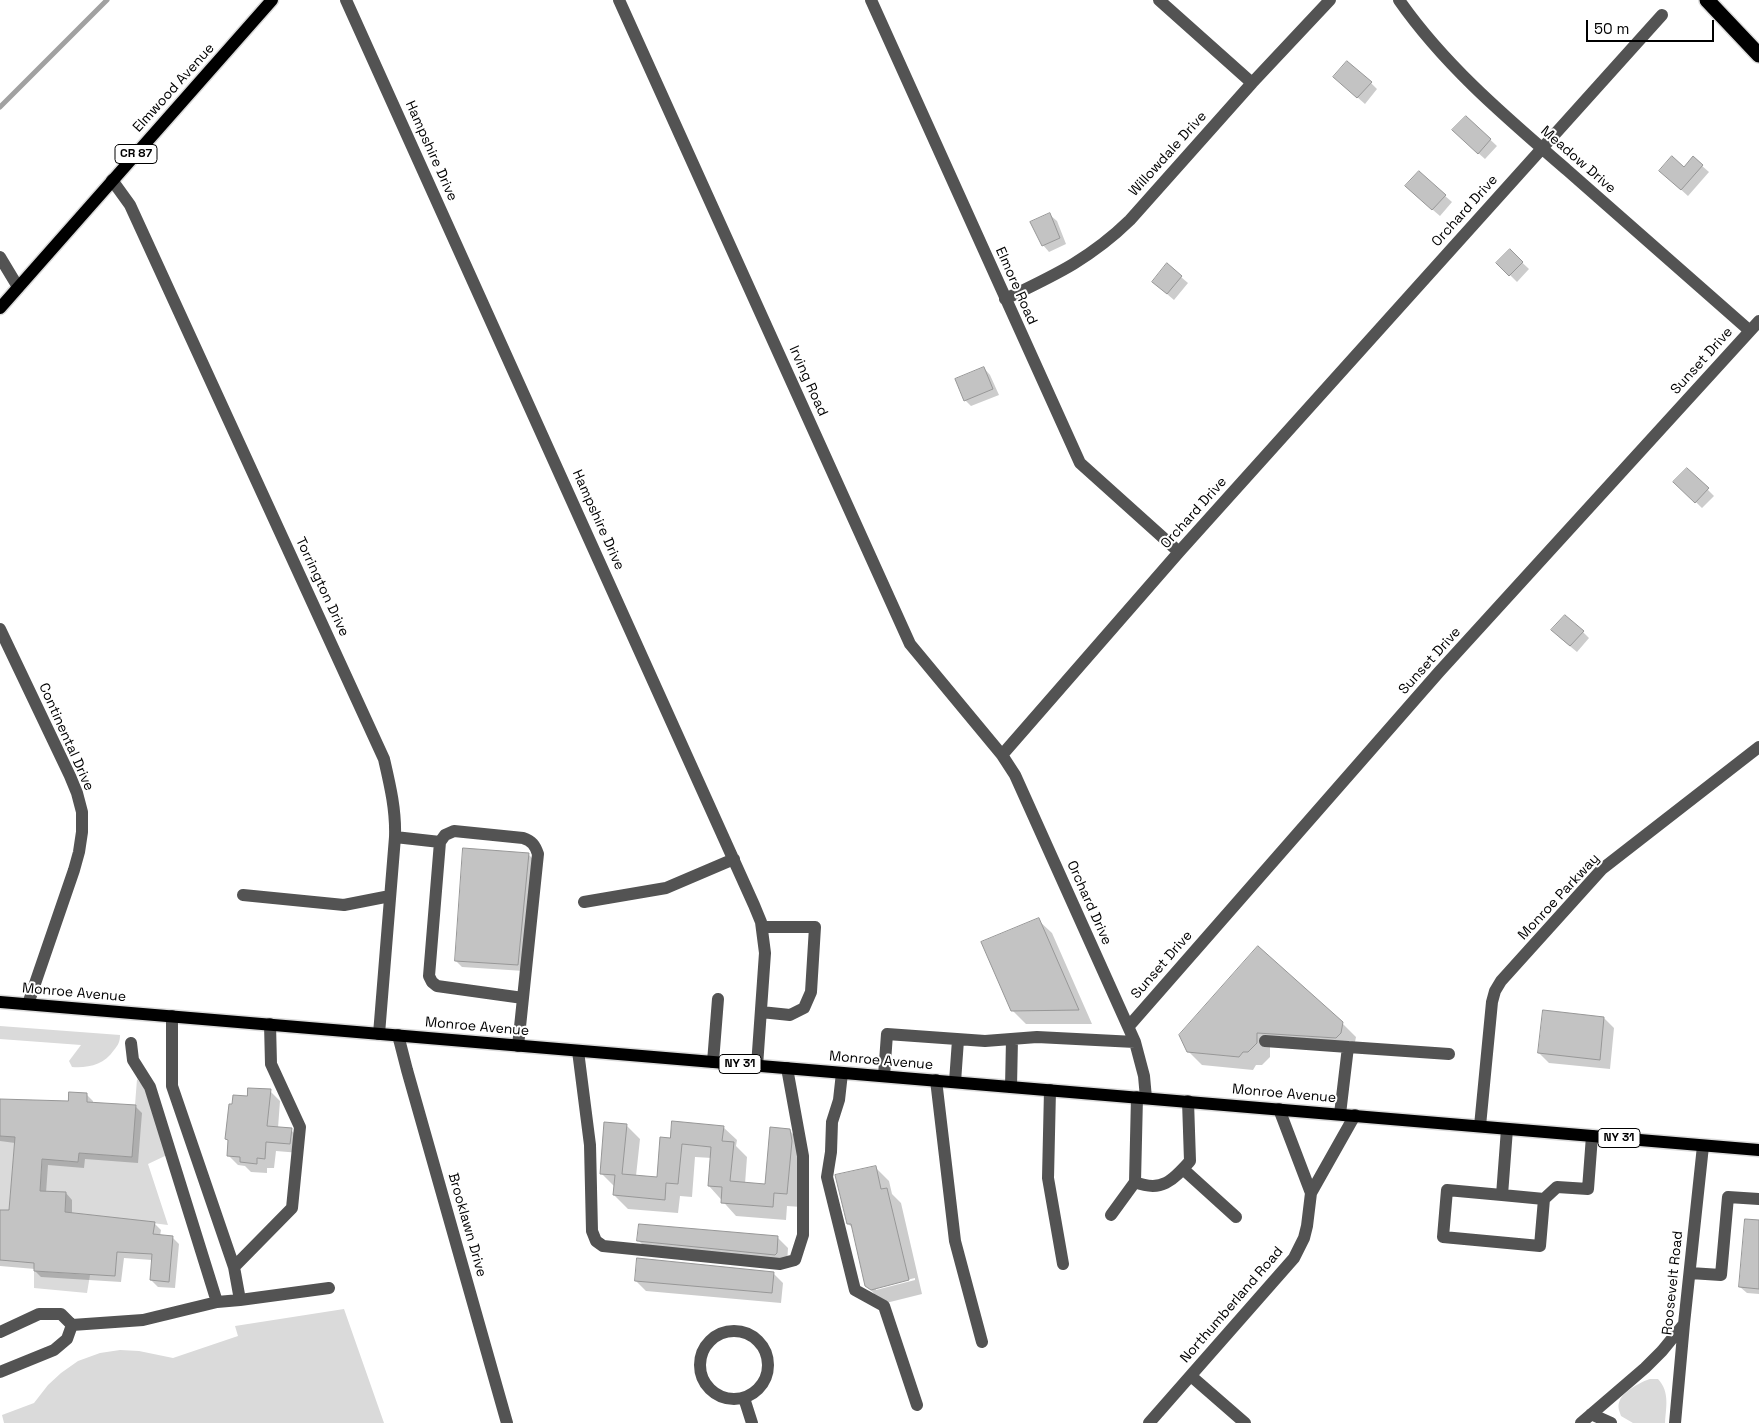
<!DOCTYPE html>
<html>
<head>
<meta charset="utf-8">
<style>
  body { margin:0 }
  #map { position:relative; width:1759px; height:1423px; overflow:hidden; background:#fff; font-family:"Space Grotesk",sans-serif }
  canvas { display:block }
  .scale { position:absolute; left:1586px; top:20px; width:128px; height:22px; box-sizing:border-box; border:2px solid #000; border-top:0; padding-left:6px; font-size:15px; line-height:18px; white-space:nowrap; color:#000; -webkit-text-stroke:4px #fff; paint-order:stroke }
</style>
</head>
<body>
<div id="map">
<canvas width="1759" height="1423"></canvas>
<div class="scale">50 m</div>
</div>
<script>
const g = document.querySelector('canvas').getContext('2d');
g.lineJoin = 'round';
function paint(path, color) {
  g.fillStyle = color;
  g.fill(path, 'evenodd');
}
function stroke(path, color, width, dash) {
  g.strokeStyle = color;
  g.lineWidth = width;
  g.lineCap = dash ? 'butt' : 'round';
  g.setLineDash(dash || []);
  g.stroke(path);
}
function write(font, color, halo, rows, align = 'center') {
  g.font = font + ' "Space Grotesk",sans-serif';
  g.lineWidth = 4;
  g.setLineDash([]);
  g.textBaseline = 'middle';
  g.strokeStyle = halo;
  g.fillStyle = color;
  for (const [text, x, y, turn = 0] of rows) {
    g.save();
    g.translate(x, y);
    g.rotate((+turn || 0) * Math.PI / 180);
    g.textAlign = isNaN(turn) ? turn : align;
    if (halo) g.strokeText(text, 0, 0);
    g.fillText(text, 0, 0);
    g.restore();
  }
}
const green = new Path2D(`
  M0 1026 120 1035C120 1042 118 1045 114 1050 104 1065 89 1068 72 1067L69 1061 81 1045 0 1039Z
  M137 1079 144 1087 167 1155 148 1164 168 1225 65 1212 66 1192 40 1191 43 1151 64 1152V1161L78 1162 79 1153 131 1157Z
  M0 1136 15 1137 9 1210H0Z
  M34 1271 90 1275 87 1293 34 1288Z
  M344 1309 384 1423H4L2 1415 34 1403 48 1385 61 1373 78 1361 100 1353 120 1350 139 1351 173 1358 238 1336 235 1326Z
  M1650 1379H1658C1670 1392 1666 1407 1665 1423H1633L1621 1416C1619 1410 1617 1406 1620 1400 1623 1392 1642 1381 1650 1379Z`);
const shadow = new Path2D(`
  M1341 83H1371L1377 89 1365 104Z
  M1466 117 1497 146 1485 159 1460 137Z
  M1693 158 1709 172 1688 196 1667 177 1685 168Z
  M1419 173 1452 202 1440 216 1413 193Z
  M1050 215 1057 221 1066 244 1049 252 1043 245Z
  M1510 251 1529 269 1517 282 1498 263Z
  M1167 265 1188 283 1174 300 1153 282Z
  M984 368 990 375 999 395 971 406 965 400Z
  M1687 469 1714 496 1702 508 1675 482Z
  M1583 632 1589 638 1577 652 1559 637Z
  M528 854 535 861 524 971 462 967 456 961Z
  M1038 920 1052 933 1092 1024H1026L1012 1010Z
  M1604 1018 1614 1028 1610 1069 1549 1063 1539 1053Z
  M1342 1023 1356 1037 1354 1047 1270 1046V1057L1262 1065H1256L1253 1070 1202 1065 1188 1051 1180 1035Z
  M270 1091 280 1101 278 1128 291 1130 301 1140 300 1153 276 1151 274 1168H267V1173L251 1172 245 1166 238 1165 228 1155 249 1097Z
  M87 1095 93 1101V1104L136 1107 142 1113 138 1163 85 1159 84 1168 48 1165 46 1193H66L72 1200V1214L154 1223 161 1230 160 1236 173 1238 179 1244 175 1288 158 1287 151 1280 152 1260 124 1258 121 1282 41 1277 35 1271V1269L0 1266V1211L10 1212 15 1143 0 1141V1100L69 1102Z
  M626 1125 640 1139 636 1176 658 1178 671 1139 723 1127 737 1140 736 1146 747 1157 745 1184 766 1185 789 1130 803 1144 801 1207 787 1206 786 1220 736 1216 709 1186 712 1158 695 1157 692 1197 680 1196 678 1213 628 1209 614 1195 615 1187 601 1173Z
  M875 1167 889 1181 892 1194 901 1203 922 1294 886 1303 880 1300 867 1286 853 1228 848 1224ZM915 1278V1280L876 1290V1287Z
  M1759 1222V1294L1747 1293 1740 1287Z
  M778 1238 788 1248 787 1264 649 1251 639 1241Z
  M773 1273 783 1283 781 1303 646 1291 636 1281Z`);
const stream = new Path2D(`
  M0 107 107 0`);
const building = new Path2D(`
  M1347 61 1372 82 1357 98 1333 77Z
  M1466 116 1491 139 1478 154 1452 130Z
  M1672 156 1684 167 1693 156 1703 165 1681 190 1659 171Z
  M1419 171 1446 195 1432 210 1405 186Z
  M1050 213 1060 238 1042 246 1030 222Z
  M1510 249 1523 262 1509 276 1496 263Z
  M1167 263 1182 276 1167 294 1152 282Z
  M984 367 993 389 964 401 955 379Z
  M1687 468 1709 488 1695 503 1673 482Z
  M1565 615 1584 631 1570 646 1551 630Z
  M463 848 529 853 518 965 455 961Z
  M1039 918 1079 1010 1011 1011 981 942Z
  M1258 946 1343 1022 1341 1033 1336 1038 1257 1033V1043L1248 1052H1243L1239 1057 1187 1052 1179 1035Z
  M1543 1010 1604 1017 1600 1060 1538 1053Z
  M248 1088 271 1089 267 1126 292 1128 290 1144 266 1142 265 1159 257 1158V1164L240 1162V1157L227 1156 228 1140 225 1139 229 1104H232L233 1095 247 1096Z
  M69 1092 87 1093V1102L136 1105 132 1157 79 1153 78 1162 42 1159 40 1191 66 1192 65 1212 155 1222 153 1234 173 1236 169 1282 150 1280 152 1254 117 1252 115 1276 34 1271V1263L0 1260V1210H9L15 1137 0 1136V1099L68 1101Z
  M672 1121 724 1126 722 1141 734 1142 730 1181 765 1184 770 1127 790 1129 792 1141 787 1194 774 1193 773 1207 721 1203 722 1187 708 1186 711 1147 682 1144 678 1184 666 1183 665 1200 613 1195 615 1175 600 1174 604 1122 627 1124 622 1174 657 1177 660 1137 670 1138Z
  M876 1166 881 1189 887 1188 909 1280 871 1290 865 1286 851 1224H847L835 1175Z
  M1745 1219 1759 1220V1289L1739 1287Z
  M639 1224 778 1236 777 1253 775 1255 637 1241Z
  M637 1258 774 1272 772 1293 635 1281Z`);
const minor = new Path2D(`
  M346 0 754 905 761 922 765 953 757 1066
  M619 0 910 644 1002 755 1015 775 1135 1042 1144 1076 1146 1098
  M871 0 1080 463 1179 552
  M1159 0 1252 83
  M1399 0C1445 66 1507 118 1567 170 1628 224 1689 277 1750 331
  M112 180 130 205 384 759C390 785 396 810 395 837L379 1034
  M0 257 18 287
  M1005 299C1055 275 1090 259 1130 220L1252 83 1330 0
  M0 629 70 776 77 793 82 812V832L79 852 74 870 28 1004
  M1002 755 1179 552 1662 15
  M395 837 440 842
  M243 895 344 905 390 896
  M584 902 666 888 734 859
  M761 1012 790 1015 804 1008 811 992 815 927H762
  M172 1016V1086L234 1267
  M1129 1026 1439 672 1759 321
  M398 1035 407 1070 507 1423
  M1265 1041 1348 1047
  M131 1043 133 1060 150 1087 217 1302
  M518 1046 538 854C535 845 532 841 523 838L454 831 445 835 440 842 429 976 432 982 437 986 523 998
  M578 1051 590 1145 592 1231 596 1241 603 1246 780 1264 795 1260 803 1235V1156L787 1068
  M713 1062 718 999
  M842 1073 839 1100 832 1122 831 1152 827 1177 855 1290 884 1306 917 1405
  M884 1076 887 1034 985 1041 1037 1037 1135 1042
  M936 1080 955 1241 982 1342
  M955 1082 958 1040
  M1011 1087 1012 1039
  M1050 1090 1048 1178 1063 1264
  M1279 1109 1311 1193
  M1340 1114 1348 1047 1449 1054
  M1480 1126 1492 1002 1495 991 1501 981 1602 869 1759 747
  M1183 1169 1236 1217
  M1135 1182C1162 1193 1173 1180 1190 1161L1188 1101
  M1502 1195 1544 1199 1540 1246 1443 1237 1447 1190 1502 1195 1507 1129
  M1544 1199 1557 1187 1588 1189 1592 1136
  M1111 1215 1135 1182 1137 1097
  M1690 1273 1721 1275 1728 1197 1759 1199
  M240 1300 329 1288
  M700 1365a34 34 0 1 1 68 0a34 34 0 1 1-68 0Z
  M0 1332 39 1314H61L72 1325 143 1320 217 1302 240 1300 234 1267 292 1208 300 1127 271 1064 270 1024
  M0 1372 54 1350 67 1339 72 1325
  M1191 1376 1245 1423
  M744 1398 752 1423
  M1591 1414 1611 1423
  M1149 1423 1294 1258 1304 1238 1307 1226 1311 1193 1355 1115
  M1581 1423 1645 1368 1662 1351 1684 1324
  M1675 1423 1684 1324 1703 1146`);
const major = new Path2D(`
  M0 308 272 0
  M0 1002 1759 1150`);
const highway = new Path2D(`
  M1707 0 1759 55`);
const shields = [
  [136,154,42],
  [740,1064,42],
  [1619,1138,42]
];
const shieldNames = [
  ["CR 87",136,154],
  ["NY 31",740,1064],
  ["NY 31",1619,1138]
];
const streetNames = [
  ["Elmwood Avenue",174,88,-48],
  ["Hampshire Drive",431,151,66],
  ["Willowdale Drive",1168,154,-48],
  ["Meadow Drive",1578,160,41],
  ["Orchard Drive",1465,211,-48],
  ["Elmore Road",1016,286,66],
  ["Sunset Drive",1702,361,-48],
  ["Irving Road",808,381,66],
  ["Orchard Drive",1194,513,-48],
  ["Hampshire Drive",598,520,66],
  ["Torrington Drive",322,587,65],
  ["Sunset Drive",1430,661,-48],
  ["Continental Drive",66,737,66],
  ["Monroe Parkway",1559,897,-47],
  ["Orchard Drive",1089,903,66],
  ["Sunset Drive",1162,965,-49],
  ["Monroe Avenue",74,993,5],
  ["Monroe Avenue",477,1027,5],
  ["Monroe Avenue",881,1061,5],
  ["Monroe Avenue",1284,1094,5],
  ["Brooklawn Drive",467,1225,74],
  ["Roosevelt Road",1673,1283,-84],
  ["Northumberland Road",1232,1305,-49]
];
paint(green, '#dadada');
paint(shadow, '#0003');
stroke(stream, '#a1a1a1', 5);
paint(building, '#c3c3c3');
stroke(building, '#979797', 1);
stroke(major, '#dbdbdb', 15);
stroke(highway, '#dbdbdb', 18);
stroke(minor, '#535353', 12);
stroke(major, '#000', 12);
stroke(highway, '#000', 15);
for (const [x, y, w] of shields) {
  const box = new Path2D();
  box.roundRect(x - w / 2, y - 9.5, w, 19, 4);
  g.fillStyle = '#fff';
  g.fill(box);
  stroke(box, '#000', 1);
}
write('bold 12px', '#000', null, shieldNames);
write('14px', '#000', '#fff', streetNames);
</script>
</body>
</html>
